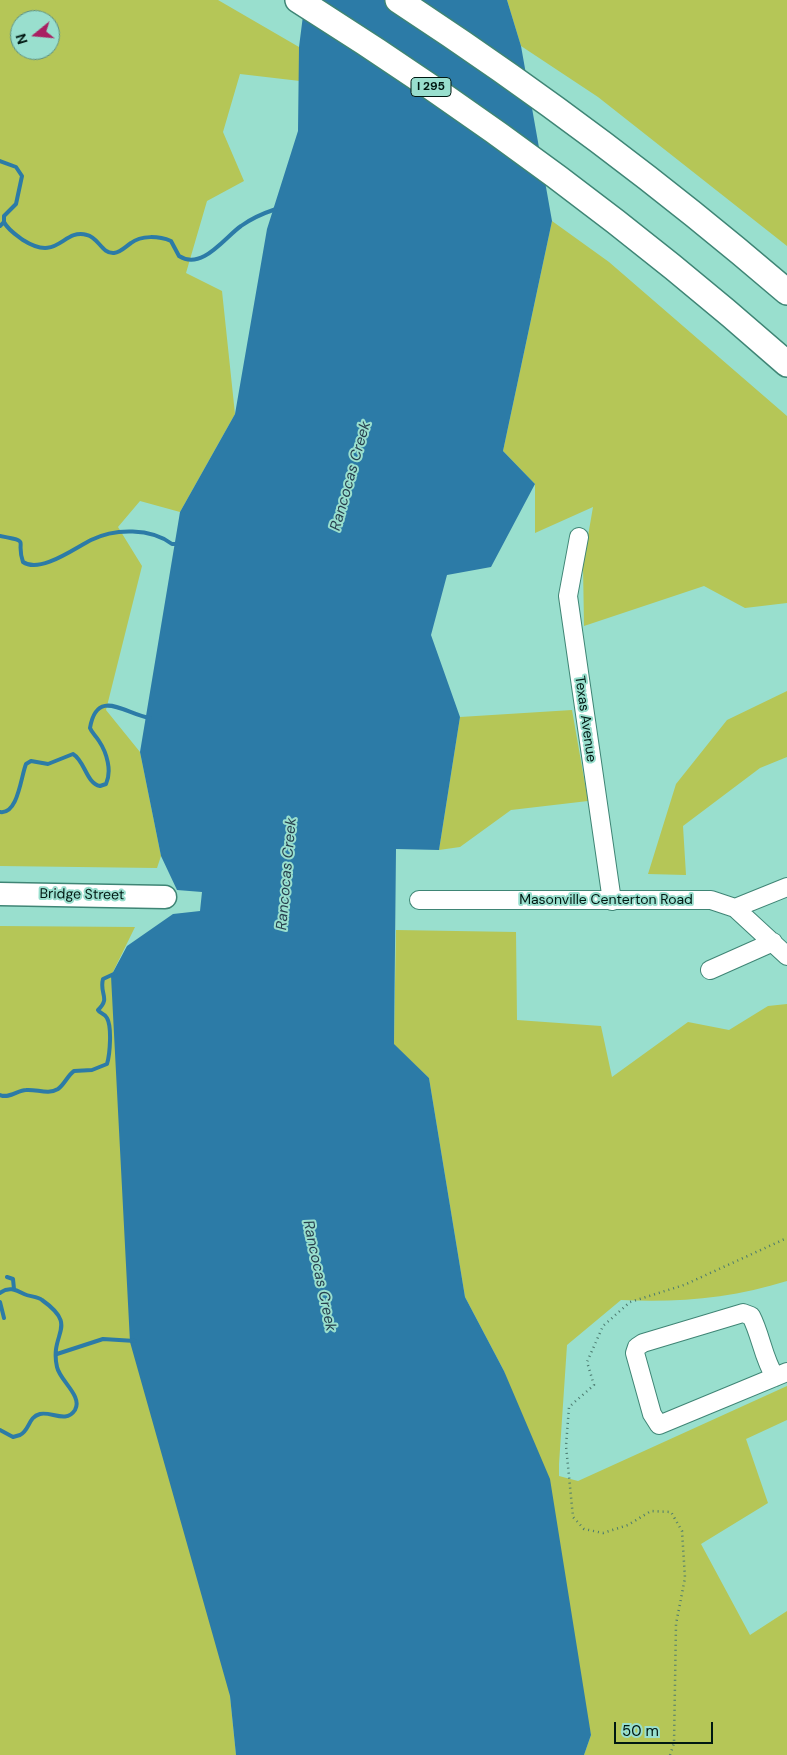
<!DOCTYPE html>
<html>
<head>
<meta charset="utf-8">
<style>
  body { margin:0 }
  #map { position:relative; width:787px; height:1755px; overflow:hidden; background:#99dfce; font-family:"DM Sans",sans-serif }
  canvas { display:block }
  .north { position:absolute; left:10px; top:10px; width:50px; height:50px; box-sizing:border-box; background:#99dfce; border:1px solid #5c8f83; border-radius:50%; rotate:253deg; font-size:14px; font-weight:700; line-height:20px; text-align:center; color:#001812 }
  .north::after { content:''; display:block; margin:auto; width:18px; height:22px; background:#a91f62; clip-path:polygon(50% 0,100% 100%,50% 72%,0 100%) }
  .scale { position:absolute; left:614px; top:1722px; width:99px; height:22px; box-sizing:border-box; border:2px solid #001812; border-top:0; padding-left:6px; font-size:15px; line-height:18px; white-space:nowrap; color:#001812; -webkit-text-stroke:4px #99dfce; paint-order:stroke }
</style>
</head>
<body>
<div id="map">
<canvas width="787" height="1755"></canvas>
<div class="north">N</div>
<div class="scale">50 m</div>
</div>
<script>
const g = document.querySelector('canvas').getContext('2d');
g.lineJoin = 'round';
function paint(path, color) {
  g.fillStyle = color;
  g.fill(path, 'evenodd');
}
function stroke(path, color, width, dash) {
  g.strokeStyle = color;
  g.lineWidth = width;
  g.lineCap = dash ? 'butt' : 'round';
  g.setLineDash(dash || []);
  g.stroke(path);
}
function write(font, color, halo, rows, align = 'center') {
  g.font = font + ' "DM Sans",sans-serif';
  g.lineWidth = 4;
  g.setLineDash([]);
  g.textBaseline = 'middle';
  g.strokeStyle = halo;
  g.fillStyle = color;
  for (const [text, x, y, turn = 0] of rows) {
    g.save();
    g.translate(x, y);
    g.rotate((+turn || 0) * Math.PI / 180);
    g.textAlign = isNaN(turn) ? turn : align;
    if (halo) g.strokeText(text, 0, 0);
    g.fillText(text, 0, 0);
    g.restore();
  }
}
const green = new Path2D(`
  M0 0H218L299 47 300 81 240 74 223 132 244 181 207 201 186 273 222 291 235 414 180 512 140 501 118 527 142 566 106 710 140 752 161 856 157 868 0 866ZM20 20H50V50H20Z
  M507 0H787V246L598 97 521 46Z
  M552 221 609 262 787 416V603L745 608 704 586 584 626 583 565 593 507 535 533V484L503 451Z
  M787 691V757L760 768 683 826 686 875 648 874 676 784 727 720Z
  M572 710 588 801 511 810 460 847 439 850 460 717Z
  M0 926 135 927 111 976 230 1696 236 1755H0Z
  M396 930 516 932 517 1020 601 1026 612 1077 688 1022 729 1030 768 1006 787 1004V1281C733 1298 677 1303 621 1300L567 1345 559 1464V1476L578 1481 787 1386V1420L746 1439 768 1503 701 1544 750 1635 787 1611V1755H584L591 1735 504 1371 465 1297 429 1078 394 1045Z`);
const water = new Path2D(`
  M305 0H507L521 46 552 221 503 451 535 484 491 567 447 575 431 635 460 717 439 850 396 849 394 1044 429 1078 465 1297 504 1371 550 1479 591 1735 584 1755H236L230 1696 130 1342 111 976 127 946 173 914 200 911 202 892 177 890 161 856 140 752 180 512 235 414 267 229 298 131 299 47Z`);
const stream = new Path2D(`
  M0 161 16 167 22 176 16 204 4 216V222L0 226
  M4 222C8 230 16 235 23 240 59 263 62 228 87 235 98 237 102 254 114 253 121 252 125 247 131 243 141 235 159 236 171 241L179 256C202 271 225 237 241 226 252 218 264 213 276 209
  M0 536C32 542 15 539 23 562 40 574 75 548 91 540 115 528 151 528 172 544H178
  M0 812C18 815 21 776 26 764L31 761 48 764 73 754C85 761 86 783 100 786L106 784C112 771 107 753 99 741 96 736 92 733 90 728 97 687 125 714 150 718
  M0 1095C9 1099 18 1090 26 1090 37 1089 48 1095 58 1089 64 1085 68 1075 74 1071L92 1070 107 1064C110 1054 112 1027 107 1018 105 1013 100 1014 98 1010 111 998 99 994 103 979L116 973
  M7 1277 13 1279 14 1289
  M0 1293C9 1286 16 1290 24 1294 30 1297 37 1296 42 1300 80 1327 49 1332 57 1367 60 1381 83 1396 75 1410 66 1424 51 1411 40 1414 28 1417 30 1430 20 1435L13 1437 0 1430
  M0 1302 4 1318
  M57 1354 103 1339 135 1341`);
const path = new Path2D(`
  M670 1755 674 1743 676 1624 685 1578 682 1531 671 1512 651 1511 628 1525 603 1533 584 1529 573 1517 566 1446 569 1407 594 1385 587 1362 603 1326 630 1302 684 1285 787 1238`);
const minor = new Path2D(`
  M579 537 568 596 612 901
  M419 900H711L735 908 787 956
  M735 908 787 887
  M710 970 773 942
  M775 1377C763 1358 761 1335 751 1316L743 1313 643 1343 637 1347 635 1353 652 1414 659 1425C702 1407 744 1390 787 1372`);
const major = new Path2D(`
  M0 894 165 897`);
const highway = new Path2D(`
  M298 0C470 108 635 229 787 364
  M398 0C534 89 664 186 787 292`);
const shields = [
  [431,87,40]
];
const shieldNames = [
  ["I 295",431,87]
];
const streetNames = [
  ["Texas Avenue",585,719,82],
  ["Bridge Street",82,895,1],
  ["Masonville Centerton Road",606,900]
];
const waterNames = [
  ["Rancocas Creek",351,476,-74],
  ["Rancocas Creek",287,874,-85],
  ["Rancocas Creek",319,1276,78]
];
paint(green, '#b5c657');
paint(water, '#2c7ba7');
stroke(stream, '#2c7ba7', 4);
stroke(minor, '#3f8575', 20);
stroke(major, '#3f8575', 25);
stroke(highway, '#3f8575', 28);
stroke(path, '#4b796e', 2.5, [1, 4]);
stroke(minor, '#fff', 18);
stroke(major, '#fff', 22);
stroke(highway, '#fff', 25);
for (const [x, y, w] of shields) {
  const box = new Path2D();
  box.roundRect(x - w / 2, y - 9.5, w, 19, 4);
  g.fillStyle = '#99dfce';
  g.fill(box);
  stroke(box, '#001812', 1);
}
write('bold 12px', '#001812', null, shieldNames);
write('14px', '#001812', '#99dfce', streetNames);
write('italic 15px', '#273f4e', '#99dfce', waterNames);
</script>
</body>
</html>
